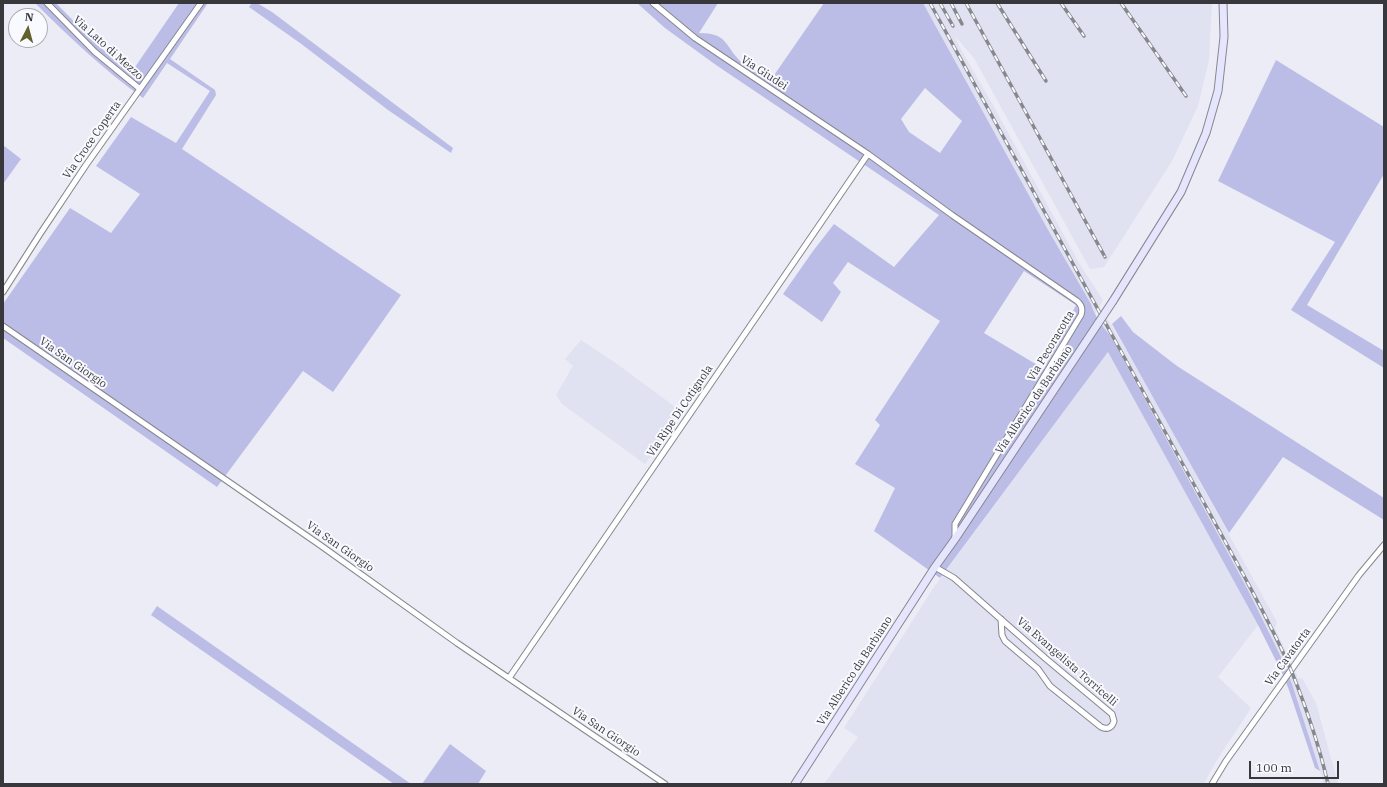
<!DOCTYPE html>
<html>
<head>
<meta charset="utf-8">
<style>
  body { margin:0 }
  #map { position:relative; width:1387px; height:787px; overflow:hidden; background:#ebecf5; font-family:"IBM Plex Serif",serif }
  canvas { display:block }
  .frame { position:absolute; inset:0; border:4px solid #38383c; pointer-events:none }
  .north { position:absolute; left:8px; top:8px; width:40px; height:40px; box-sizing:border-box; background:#f9faff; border:1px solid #acacb1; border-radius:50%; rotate:6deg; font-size:11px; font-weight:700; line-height:16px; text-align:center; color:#38383c }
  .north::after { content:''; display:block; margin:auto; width:14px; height:18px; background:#62612e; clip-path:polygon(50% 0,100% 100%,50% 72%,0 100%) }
  .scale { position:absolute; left:1249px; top:761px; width:90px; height:18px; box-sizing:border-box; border:2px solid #38383c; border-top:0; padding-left:5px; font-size:12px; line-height:14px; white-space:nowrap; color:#38383c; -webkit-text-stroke:3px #f9faff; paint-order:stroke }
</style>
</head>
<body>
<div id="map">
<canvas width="1387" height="787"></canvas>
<div class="frame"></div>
<div class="north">N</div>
<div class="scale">100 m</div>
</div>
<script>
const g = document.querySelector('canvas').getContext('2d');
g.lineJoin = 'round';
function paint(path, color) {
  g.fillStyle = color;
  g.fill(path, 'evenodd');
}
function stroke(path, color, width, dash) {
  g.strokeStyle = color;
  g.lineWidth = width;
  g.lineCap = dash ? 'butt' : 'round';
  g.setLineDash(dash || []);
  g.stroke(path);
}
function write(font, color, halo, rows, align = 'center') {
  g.font = font + ' "IBM Plex Serif",serif';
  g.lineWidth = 4;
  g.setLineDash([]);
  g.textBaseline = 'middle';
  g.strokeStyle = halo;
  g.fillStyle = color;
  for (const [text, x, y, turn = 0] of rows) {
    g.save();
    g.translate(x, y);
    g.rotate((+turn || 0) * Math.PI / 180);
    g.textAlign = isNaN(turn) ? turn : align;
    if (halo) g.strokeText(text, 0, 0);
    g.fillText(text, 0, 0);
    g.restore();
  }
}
const built = new Path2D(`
  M923 3H1212L1209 60 1198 106 1172 161 1104 267 1090 269 974 58 955 36 959 46 993 105 1079 263 1103 300 1095 314 1091 304 1047 228Z
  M1107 318 1155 400 1277 622 1275 628 1298 678H1302L1316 703 1338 784H1323L1320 771 1284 663 1248 590 1110 335 1101 326Z
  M581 340 617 364 682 412 645 464 562 404 556 395 573 366 565 359Z
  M1108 352 1258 625 1218 677 1251 708 1215 763 1204 784H824L858 737 844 728 934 587Z`);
const green = new Path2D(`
  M35 3H56L92 40 127 71 133 70 179 3H208L170 59 215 90 216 95 182 149 401 295 333 392 303 371 217 487 3 338V304L70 208 111 233 140 194 96 166 131 117 176 143 210 91 167 63 143 98C104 70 69 37 35 3Z
  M252 3H257L272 12 453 148 451 153 388 110 300 43 249 7Z
  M637 3H718L699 33C728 33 724 45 741 62 749 69 760 75 770 81L824 3H923L1047 228 1091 304C1095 316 1101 325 1110 335L1248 590 1284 663 1292 684 1320 771 1315 768 1289 690 1283 675 1258 625 1108 352 940 578 874 531 895 488 855 464 880 425 875 420 940 321 848 262 833 283 841 292 822 322 783 294 813 251 834 224 894 267 939 215 716 65 665 28ZM925 88 962 121 940 153 909 132 901 119ZM1024 271 1076 305 1044 369 984 333Z
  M1276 60 1384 127V174L1307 305 1384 351V368L1291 310 1335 242 1218 181Z
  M3 145 21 159 3 184Z
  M1121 316 1133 332 1177 366 1384 498V520L1283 457 1229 533 1112 324Z
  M157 606 411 784H394L151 615Z
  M450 744 486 771 478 784H422Z`);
const minor = new Path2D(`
  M47 3 95 52 140 89
  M653 3 695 38 868 154 952 215 1077 301C1082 305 1083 309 1081 315L955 524V538
  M3 292 40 234 86 165 201 3
  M3 326 320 545 457 643 665 784
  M935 567 954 578 1045 658 1112 714 1114 721C1112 728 1107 730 1101 727L1050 686 1038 669 1005 641 1002 635 1001 619
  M509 678 868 154
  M1212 784 1226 761 1359 575 1384 545`);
const secondary = new Path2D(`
  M1113 301 1181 192 1206 133 1218 91 1224 37 1223 3
  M795 784 935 567 955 539 1099 322`);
const rail = new Path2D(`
  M930 3 1243 574C1260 606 1277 637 1291 670 1306 707 1319 745 1328 784
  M940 3 953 26
  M951 3 962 24
  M966 3 1105 257
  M997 3 1046 81
  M1061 3 1084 36
  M1121 3 1186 96`);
const secondaryBridge = new Path2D(`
  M1099 322 1113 301`);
const streetNames = [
  ["Via Lato di Mezzo",108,48,42],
  ["Via Giudei",764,73,33],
  ["Via Croce Coperta",92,140,-55],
  ["Via Pecoracotta",1051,346,-59],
  ["Via San Giorgio",73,363,35],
  ["Via Alberico da Barbiano",1034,400,-56],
  ["Via Ripe Di Cotignola",680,411,-56],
  ["Via San Giorgio",340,547,35],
  ["Via Cavatorta",1288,657,-54],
  ["Via Evangelista Torricelli",1067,662,41],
  ["Via Alberico da Barbiano",855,671,-57],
  ["Via San Giorgio",606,732,34]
];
paint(built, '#e0e1f1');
paint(green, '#bcbde6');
stroke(minor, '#86878f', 7);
stroke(secondary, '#86878f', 9);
stroke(minor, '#fff', 5);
stroke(secondary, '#e5e5fe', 7);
stroke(rail, '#87888e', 3.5);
stroke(rail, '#f9faff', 2, [6]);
stroke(secondaryBridge, '#86878f', 9, []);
stroke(secondaryBridge, '#e5e5fe', 7);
write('11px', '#38383c', '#f9faff', streetNames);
</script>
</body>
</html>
